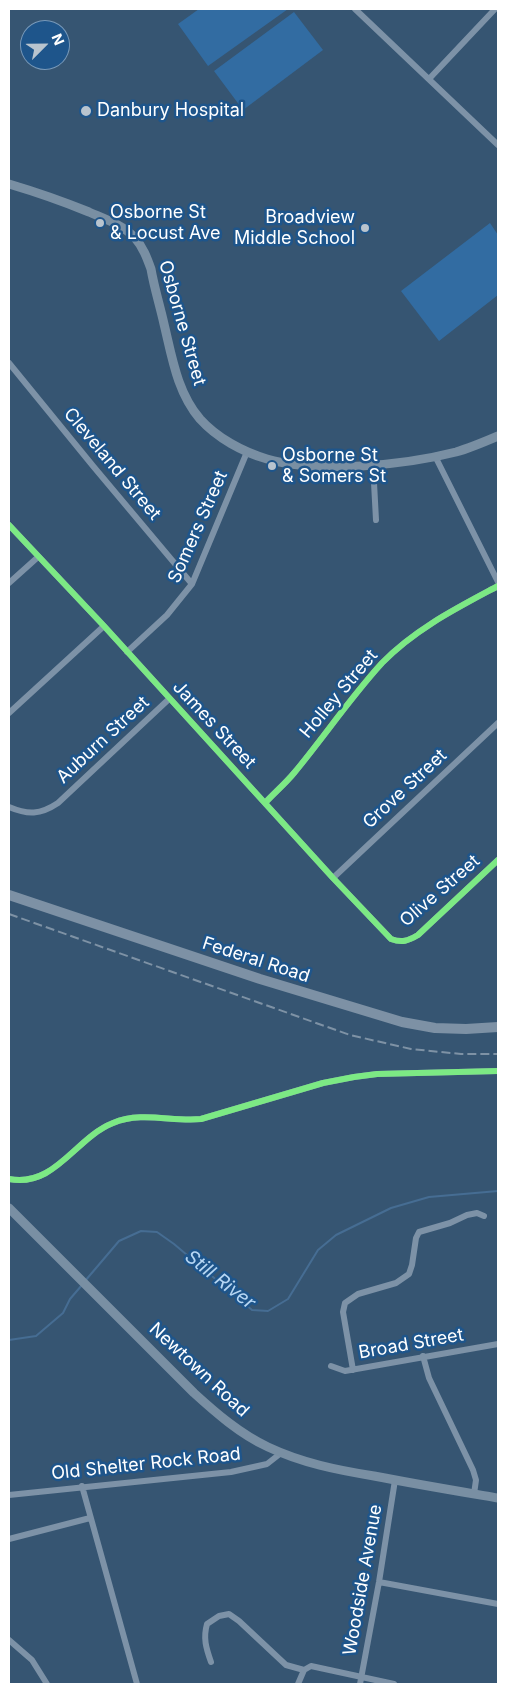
<!DOCTYPE html>
<html>
<head>
<meta charset="utf-8">
<style>
  body { margin:0 }
  #map { position:relative; width:507px; height:1693px; overflow:hidden; background:#365572; font-family:Inter,sans-serif }
  canvas { display:block }
  .frame { position:absolute; inset:0; border:10px solid #fff; pointer-events:none }
  .north { position:absolute; left:20px; top:20px; width:50px; height:50px; box-sizing:border-box; background:#1e558b; border:1px solid #7899b9; border-radius:50%; rotate:67deg; font-size:14px; font-weight:700; line-height:20px; text-align:center; color:#fff }
  .north::after { content:''; display:block; margin:auto; width:18px; height:22px; background:#b9c4ce; clip-path:polygon(50% 0,100% 100%,50% 72%,0 100%) }
</style>
</head>
<body>
<div id="map">
<canvas width="507" height="1693"></canvas>
<div class="frame"></div>
<div class="north">N</div>
</div>
<script>
const g = document.querySelector('canvas').getContext('2d');
g.lineJoin = 'round';
function paint(path, color) {
  g.fillStyle = color;
  g.fill(path, 'evenodd');
}
function stroke(path, color, width, dash) {
  g.strokeStyle = color;
  g.lineWidth = width;
  g.lineCap = dash ? 'butt' : 'round';
  g.setLineDash(dash || []);
  g.stroke(path);
}
function write(font, color, halo, rows, align = 'center') {
  g.font = font + ' Inter,sans-serif';
  g.lineWidth = 5;
  g.setLineDash([]);
  g.textBaseline = 'middle';
  g.strokeStyle = halo;
  g.fillStyle = color;
  for (const [text, x, y, turn = 0] of rows) {
    g.save();
    g.translate(x, y);
    g.rotate((+turn || 0) * Math.PI / 180);
    g.textAlign = isNaN(turn) ? turn : align;
    if (halo) g.strokeText(text, 0, 0);
    g.fillText(text, 0, 0);
    g.restore();
  }
}
const green = new Path2D(`
  M199 9H288L208 66 178 24Z
  M294 12 323 50 243 110 214 71Z
  M490 223 498 235V295L439 341 401 291Z`);
const stream = new Path2D(`
  M85 1281 119 1241 141 1231 157 1232 174 1244 252 1310 268 1311 288 1299 318 1250 336 1235 391 1208 429 1197 498 1191
  M9 1340 36 1336 63 1313 70 1299 82 1285`);
const minor = new Path2D(`
  M355 9 498 145
  M429 79 495 9
  M9 363 93 466 192 584
  M435 456 498 582
  M373 464 376 520
  M9 525 104 626 333 878 391 939C402 943 408 941 418 935L498 860
  M9 583 38 557
  M127 652 167 615 192 584 247 452
  M9 713 104 626
  M265 803C274 793 285 784 294 773 324 737 350 698 382 663 415 629 457 608 498 586
  M9 807C28 815 40 815 58 803L169 699
  M333 878 498 723
  M9 1179C55 1188 75 1138 113 1123 142 1111 172 1122 201 1119L323 1083 354 1077 377 1074 498 1071
  M423 1356 429 1378 473 1470 476 1480 474 1494
  M331 1366 345 1371 498 1344
  M353 1370 343 1312 345 1303 358 1294 396 1283 409 1274 412 1265 416 1238 419 1232 450 1223 467 1215 477 1213 484 1216
  M82 1486 137 1684
  M9 1495 231 1472 267 1464 281 1453
  M9 1539 90 1518
  M379 1582 498 1604
  M9 1640 32 1660 47 1684
  M211 1662C206 1648 203 1638 207 1624L219 1616 229 1614 239 1621 286 1665 304 1670 298 1684
  M304 1670 311 1666 394 1684
  M360 1684 379 1582 395 1480`);
const secondary = new Path2D(`
  M9 184C36 192 62 201 89 212 105 219 123 225 135 238 143 247 147 258 151 269 154 287 160 306 164 324 172 357 177 392 200 419 217 438 243 452 267 459 318 474 405 465 456 452 470 448 484 442 498 436
  M9 1208 194 1393C216 1413 240 1434 268 1447 302 1463 337 1470 374 1476 415 1484 457 1491 498 1498`);
const primary = new Path2D(`
  M9 895 260 979 402 1022 435 1028 466 1029 498 1027`);
const rail = new Path2D(`
  M9 914 350 1035 411 1049 461 1054H498`);
const cycleway = new Path2D(`
  M9 525 104 626 333 878 391 939C402 943 408 941 418 935L498 860
  M265 803C274 793 285 784 294 773 324 737 350 698 382 663 415 629 457 608 498 586
  M9 1179C55 1188 75 1138 113 1123 142 1111 172 1122 201 1119L323 1083 354 1077 377 1074 498 1071`);
const markers = [
  [86,111,6,"#b9c4ce"],
  [100,223,5,"#b9c4ce"],
  [365,228,5,"#b9c4ce"],
  [272,466,5,"#b9c4ce"]
];
const poiNames = [
  ["Danbury Hospital",97,111],
  ["Osborne St",110,213],
  ["& Locust Ave",110,234],
  ["Broadview",355,218,"right"],
  ["Middle School",355,239,"right"],
  ["Osborne St",282,456],
  ["& Somers St",282,477]
];
const streetNames = [
  ["Osborne Street",182,323,74],
  ["Cleveland Street",112,464,50],
  ["Somers Street",198,527,-66],
  ["Holley Street",339,694,-50],
  ["James Street",214,725,47],
  ["Auburn Street",103,740,-43],
  ["Grove Street",405,789,-43],
  ["Olive Street",440,891,-41],
  ["Federal Road",256,960,18],
  ["Broad Street",411,1344,-10],
  ["Newtown Road",199,1370,43],
  ["Old Shelter Rock Road",146,1464,-6],
  ["Woodside Avenue",363,1580,-80]
];
const waterNames = [
  ["Still River",220,1280,38]
];
paint(green, '#326ca2');
stroke(stream, '#466d93', 2);
stroke(minor, '#7d92a7', 6);
stroke(secondary, '#798fa3', 9);
stroke(primary, '#7d91a5', 10);
stroke(rail, '#7e92a5', 2, [9, 4]);
stroke(cycleway, '#7ce984', 6);
for (const [x, y, r, color] of markers) {
  const dot = new Path2D();
  dot.arc(x, y, r, 0, 2 * Math.PI);
  g.fillStyle = color;
  g.fill(dot);
  stroke(dot, '#1e558b', 2);
}
write('18px', '#fff', '#1e558b', poiNames, 'left');
write('18px', '#fff', '#1e558b', streetNames);
write('italic 19px', '#b6d6f3', '#1e558b', waterNames);
</script>
</body>
</html>
